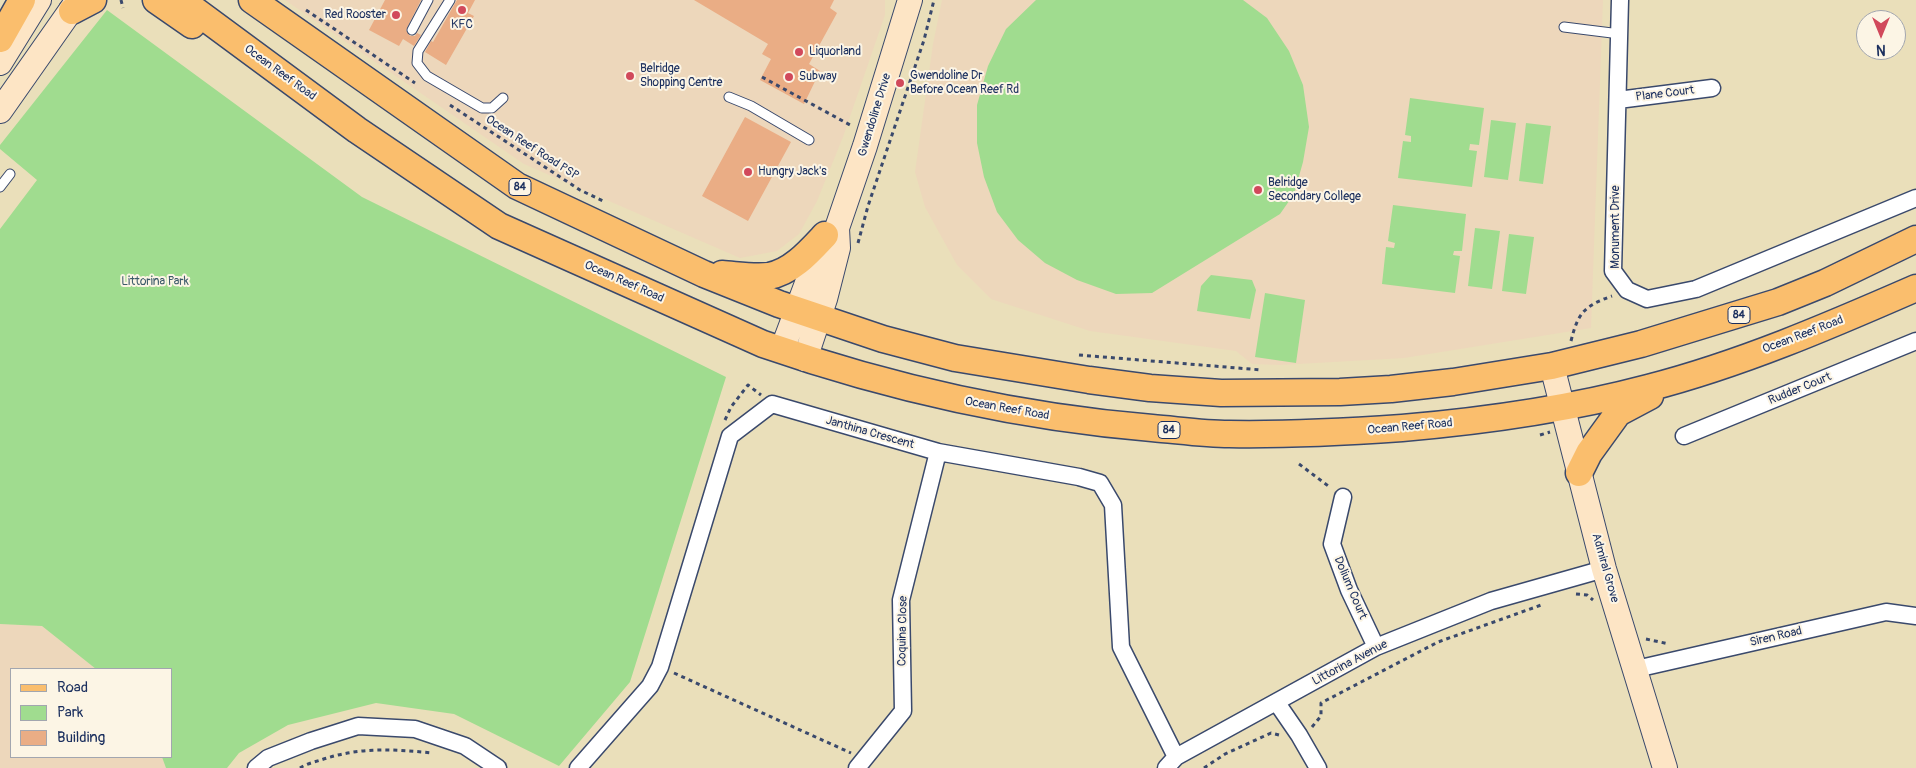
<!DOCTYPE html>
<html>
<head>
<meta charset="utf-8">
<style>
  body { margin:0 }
  #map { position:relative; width:1916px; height:768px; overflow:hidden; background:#eadfba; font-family:Pangolin,sans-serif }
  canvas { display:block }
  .legend { position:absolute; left:10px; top:668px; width:162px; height:90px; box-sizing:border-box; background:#fcf5e5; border:1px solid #a2a6af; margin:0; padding:6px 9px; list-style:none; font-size:15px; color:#1b2f5e }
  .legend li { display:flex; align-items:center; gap:10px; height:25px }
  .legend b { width:25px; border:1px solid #a2a6af }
  .north { position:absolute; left:1856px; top:10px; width:50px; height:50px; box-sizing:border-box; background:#fcf5e5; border:1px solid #a2a6af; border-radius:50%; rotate:180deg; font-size:14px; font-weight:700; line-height:20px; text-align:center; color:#1b2f5e }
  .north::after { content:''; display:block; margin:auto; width:18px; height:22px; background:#d1495b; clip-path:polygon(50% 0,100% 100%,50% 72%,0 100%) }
</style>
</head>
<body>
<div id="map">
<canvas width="1916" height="768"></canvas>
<ul class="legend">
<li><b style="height:6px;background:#fabe6d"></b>Road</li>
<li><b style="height:14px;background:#a0dc8f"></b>Park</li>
<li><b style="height:14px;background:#eaad85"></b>Building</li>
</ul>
<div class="north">N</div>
</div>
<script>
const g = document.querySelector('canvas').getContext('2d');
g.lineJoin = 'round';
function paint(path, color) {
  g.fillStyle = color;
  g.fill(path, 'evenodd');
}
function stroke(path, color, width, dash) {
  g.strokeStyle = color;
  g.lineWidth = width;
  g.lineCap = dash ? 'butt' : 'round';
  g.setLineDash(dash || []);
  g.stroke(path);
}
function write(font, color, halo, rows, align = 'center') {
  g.font = font + ' Pangolin,sans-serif';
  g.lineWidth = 4;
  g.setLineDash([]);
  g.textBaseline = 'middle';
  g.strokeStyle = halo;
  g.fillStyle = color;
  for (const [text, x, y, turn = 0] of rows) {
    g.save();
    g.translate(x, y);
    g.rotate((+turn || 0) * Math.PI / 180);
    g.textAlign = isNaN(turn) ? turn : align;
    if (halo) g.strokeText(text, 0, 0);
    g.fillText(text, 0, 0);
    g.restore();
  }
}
const built = new Path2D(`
  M285 0H885V15L843 137 817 201 799 234 777 251 740 258 524 164Z
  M942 0H1603L1591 328 1404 358 1280 365 1252 364 1236 351 1090 331 991 299 957 265 925 207 915 172 933 44Z
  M0 624 42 626 96 669H11V757H162L166 768H0Z`);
const green = new Path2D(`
  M1036 0H1243L1267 18 1289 51 1303 85 1309 127 1303 162 1294 194 1280 214 1152 293 1116 294 1077 280 1045 263 1018 240 997 212 984 177 977 143V105L988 66 1006 29Z
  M107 10 362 197 726 377 630 682 559 766 454 714 376 703 288 725 239 753 227 768H166L162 757H171V669H96L42 626 0 624V229L37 180 0 149V145Z
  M1410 98 1484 108 1479 145 1470 144 1469 150 1477 151 1472 187 1398 178 1403 141 1411 142V136L1405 135Z
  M1491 120 1516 123 1508 180 1484 177Z
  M1526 123 1551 126 1543 184 1519 181Z
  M1393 205 1466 214 1462 251H1454L1453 255 1460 256 1455 293 1382 284 1386 247 1394 248 1395 243 1388 241Z
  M1475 228 1500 231 1492 289 1468 286Z
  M1509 234 1534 237 1526 294 1502 291Z
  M1211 275 1252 280 1256 290 1250 319 1197 311 1201 286Z
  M1265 293 1305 300 1296 363 1255 357Z`);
const building = new Path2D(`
  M385 0H421L406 30 410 36H415L417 33 421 35 414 46 403 39 399 46 369 30Z
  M457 0H475L468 13 474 16 446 65 425 52 431 41 433 42Z
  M694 0H834L830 8 837 13 809 64 820 71 804 104 760 80 771 59 762 54 768 44Z
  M745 117 791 142 748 221 702 196Z`);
const path = new Path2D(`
  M121 0 123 8
  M306 10 415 83
  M762 77 852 126
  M450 105 580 190 603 201
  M858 243 868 206 924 40 934 0
  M1571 341C1578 313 1584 306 1612 296
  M1079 355 1262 370
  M725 420 731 407 748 385 761 395
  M1540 435 1550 432
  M1299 464 1331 488
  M1576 594 1587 595 1593 600
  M1646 639 1669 644
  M674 673 851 753
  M1312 727 1321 716V703L1438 642 1544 604
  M300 768C306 764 314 762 321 760 358 747 394 749 432 753
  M1204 768 1225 754 1271 733 1279 735`);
const lane = new Path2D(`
  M450 0 418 51 417 63 427 76 482 108H492L503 98
  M1564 27 1620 34
  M412 30 428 0
  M729 97 751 106 809 140
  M0 187 10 174`);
const street = new Path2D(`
  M1620 0 1613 271 1627 290 1647 299 1696 289 1916 198
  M1618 100 1712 88
  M1684 436 1916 341
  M1343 497 1332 544 1349 590 1376 647
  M1636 669 1886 612 1916 616
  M1277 703 1299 735 1318 768
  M256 768 268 758 311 741 358 726 415 729 465 746 498 768
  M578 768 650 686 660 667 730 436 772 404 938 452 1079 477 1100 483 1113 505 1121 647 1176 757
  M857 768 903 711 901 600 938 452
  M1166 768 1176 757 1376 647 1491 601 1604 569`);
const secondary = new Path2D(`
  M0 63 39 0
  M0 111 78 0
  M782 350 825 235
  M805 359 825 299 838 248 837 228 865 146 910 0
  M1552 366 1604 569 1665 768`);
const primary = new Path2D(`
  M156 0 192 25
  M181 0 357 130 499 226 763 344C890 388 1018 417 1152 428 1177 430 1204 434 1229 434 1287 435 1344 432 1402 428 1484 421 1569 409 1648 388 1741 364 1829 326 1916 288
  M252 0 517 186 704 274 779 304 883 339 955 358 1089 380 1150 388 1221 393 1340 392 1391 389 1453 382 1552 366 1641 344 1778 302 1825 283 1916 239
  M72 11 93 0
  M0 39 22 0
  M722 274C737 275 754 278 769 276 792 272 810 251 825 235
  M1579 473 1589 453 1618 413 1650 396`);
const markers = [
  [462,10,5,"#d1495b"],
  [396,15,5,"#d1495b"],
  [799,52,5,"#d1495b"],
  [630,76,5,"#d1495b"],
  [789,77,5,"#d1495b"],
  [900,83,5,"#d1495b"],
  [748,172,5,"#d1495b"],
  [1258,190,5,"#d1495b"]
];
const shields = [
  [520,187,22],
  [1739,315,22],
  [1169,430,22]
];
const shieldNames = [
  ["84",520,187],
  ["84",1739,315],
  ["84",1169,430]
];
const poiNames = [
  ["Red Rooster",386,15,"right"],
  ["KFC",462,25,"center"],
  ["Liquorland",809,52],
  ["Belridge",640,69],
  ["Shopping Centre",640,83],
  ["Gwendoline Dr",910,76],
  ["Before Ocean Reef Rd",910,90],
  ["Subway",799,77],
  ["Hungry Jack's",758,172],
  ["Belridge",1268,183],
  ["Secondary College",1268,197]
];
const streetNames = [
  ["Ocean Reef Road",280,73,36],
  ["Plane Court",1665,94,-7],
  ["Gwendoline Drive",875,115,-73],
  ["Ocean Reef Road PSP",532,148,33],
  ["Monument Drive",1616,227,-90],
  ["Ocean Reef Road",624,282,24],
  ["Ocean Reef Road",1803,335,-21],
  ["Rudder Court",1800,389,-22],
  ["Ocean Reef Road",1007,409,10],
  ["Ocean Reef Road",1410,427,-5],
  ["Janthina Crescent",870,433,16],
  ["Admiral Grove",1605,568,74],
  ["Dolium Court",1350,588,67],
  ["Coquina Close",903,631,-89],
  ["Siren Road",1776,637,-13],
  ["Littorina Avenue",1350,663,-28]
];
const parkNames = [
  ["Littorina Park",155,282]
];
paint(built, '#edd7bb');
paint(green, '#a0dc8f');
paint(building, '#eaad85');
stroke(lane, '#3a496c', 11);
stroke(street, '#3a496c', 19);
stroke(secondary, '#3a496c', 26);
stroke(primary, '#3a496c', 29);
stroke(path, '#3a496c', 3, [4, 4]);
stroke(lane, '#fff', 9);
stroke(street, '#fff', 16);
stroke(secondary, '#fde5c5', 24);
stroke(primary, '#fabe6d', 26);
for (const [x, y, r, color] of markers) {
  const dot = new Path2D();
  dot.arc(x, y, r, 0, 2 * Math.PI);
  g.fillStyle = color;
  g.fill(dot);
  stroke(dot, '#fcf5e5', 2);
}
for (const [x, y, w] of shields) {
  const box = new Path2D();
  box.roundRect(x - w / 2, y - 8.5, w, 17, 4);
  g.fillStyle = '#fcf5e5';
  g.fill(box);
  stroke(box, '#1b2f5e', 1);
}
write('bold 11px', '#1b2f5e', null, shieldNames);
write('12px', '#1b2f5e', '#fcf5e5', poiNames, 'left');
write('12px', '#1b2f5e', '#fcf5e5', streetNames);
write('12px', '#3c5a6a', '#fcf5e5', parkNames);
</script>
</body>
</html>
